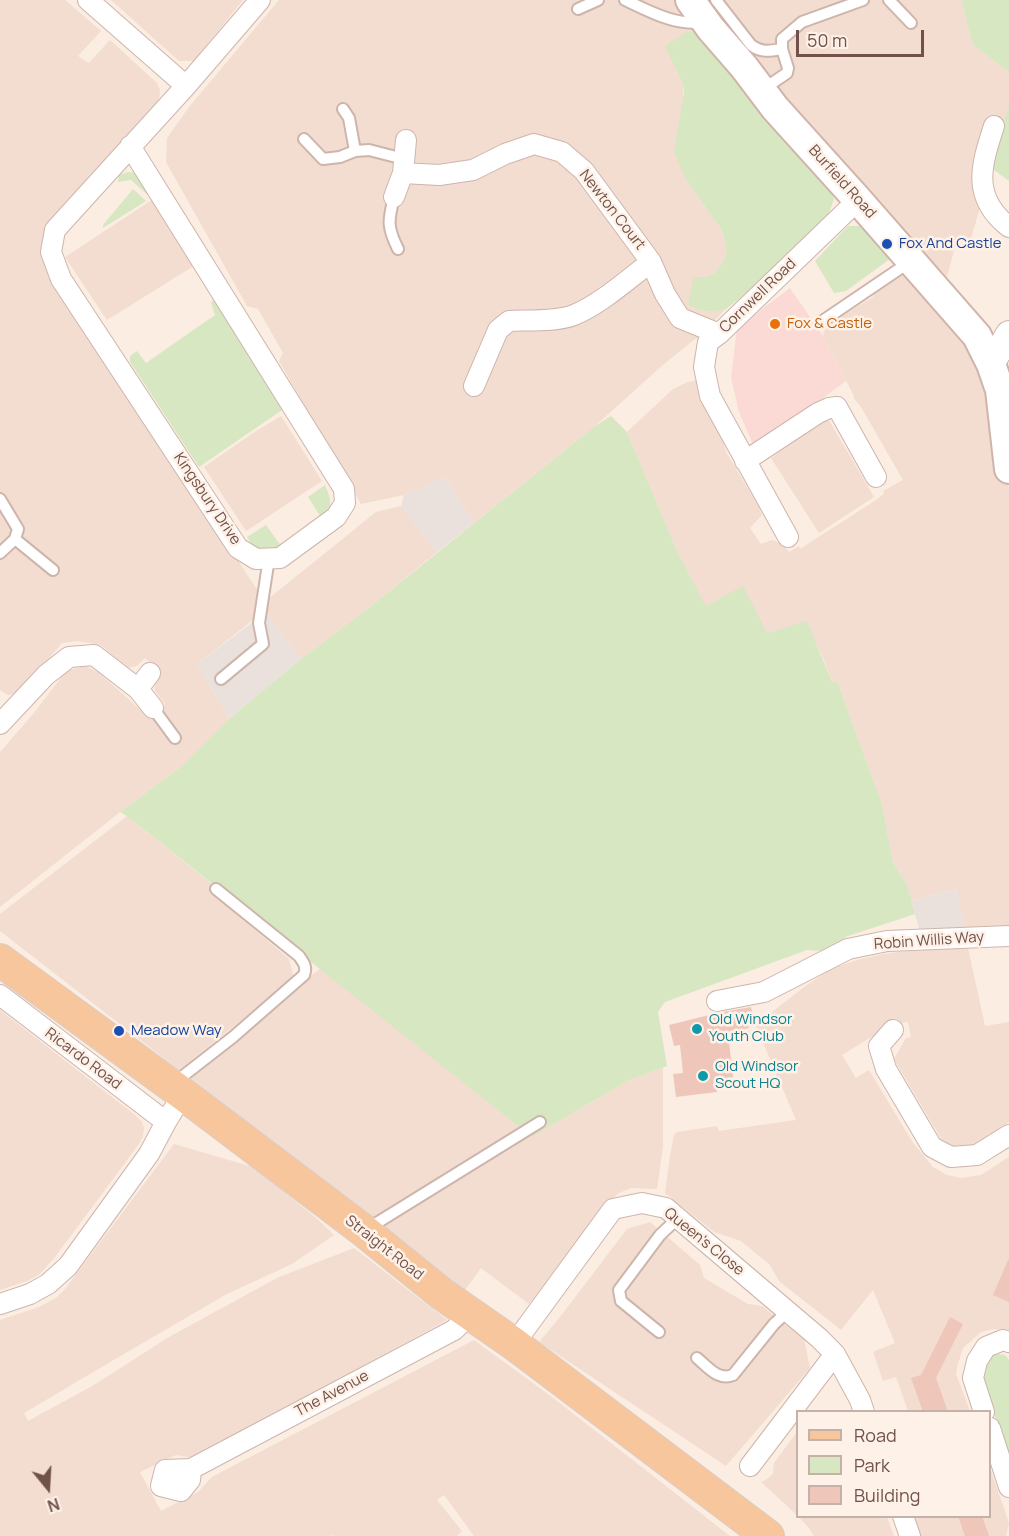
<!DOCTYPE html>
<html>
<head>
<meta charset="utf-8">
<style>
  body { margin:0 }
  #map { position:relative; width:1009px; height:1536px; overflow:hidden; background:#fbede1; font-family:Manrope,sans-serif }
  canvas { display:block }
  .legend { position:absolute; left:796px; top:1410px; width:195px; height:108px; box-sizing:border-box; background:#fef1e7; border:2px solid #c6b1a8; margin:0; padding:8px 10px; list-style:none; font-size:18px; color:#715149 }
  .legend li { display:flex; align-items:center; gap:12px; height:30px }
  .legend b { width:30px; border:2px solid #c6b1a8 }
  .north { position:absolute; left:18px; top:1458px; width:60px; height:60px; -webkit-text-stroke:4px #fef1e7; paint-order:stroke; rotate:162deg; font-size:16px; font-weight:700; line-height:24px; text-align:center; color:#715149 }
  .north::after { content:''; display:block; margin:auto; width:21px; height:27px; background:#715149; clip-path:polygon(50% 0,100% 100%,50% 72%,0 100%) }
  .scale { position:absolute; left:796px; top:30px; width:128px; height:27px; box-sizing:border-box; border:3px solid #715149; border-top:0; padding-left:8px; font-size:18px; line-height:21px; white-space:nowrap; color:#715149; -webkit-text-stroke:4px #fef1e7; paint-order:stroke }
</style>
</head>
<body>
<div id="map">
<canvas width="1009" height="1536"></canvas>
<ul class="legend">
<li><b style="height:8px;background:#f8c69c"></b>Road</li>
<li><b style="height:16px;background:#d7e7c1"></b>Park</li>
<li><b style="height:16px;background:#efc6ba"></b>Building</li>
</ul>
<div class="north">N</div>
<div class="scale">50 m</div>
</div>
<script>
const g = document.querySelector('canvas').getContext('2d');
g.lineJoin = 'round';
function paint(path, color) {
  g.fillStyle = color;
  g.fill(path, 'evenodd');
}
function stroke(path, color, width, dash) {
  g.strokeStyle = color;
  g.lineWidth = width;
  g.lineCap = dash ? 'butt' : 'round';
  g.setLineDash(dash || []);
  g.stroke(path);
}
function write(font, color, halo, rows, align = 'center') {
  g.font = font + ' Manrope,sans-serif';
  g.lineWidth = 5;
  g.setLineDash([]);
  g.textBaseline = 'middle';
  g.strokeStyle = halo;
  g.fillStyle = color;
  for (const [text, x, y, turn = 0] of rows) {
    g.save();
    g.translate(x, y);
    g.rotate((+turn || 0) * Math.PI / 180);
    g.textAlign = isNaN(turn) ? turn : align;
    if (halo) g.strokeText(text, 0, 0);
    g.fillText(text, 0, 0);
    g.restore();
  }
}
const residential = new Path2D(`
  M0 0H65L101 31 78 56 89 63 110 40 157 83 160 90 159 103 43 257 49 273 258 591 253 620 197 664 229 719 182 766 120 812 0 907V752L34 713 66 671 85 666 98 672 151 719 165 704 155 691 154 682 159 671 145 658 137 666 128 668 101 645 77 641 62 643 23 689 16 694 8 695 0 690Z
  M111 0H243L194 61H179Z
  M279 0H682L704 30 676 69 683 84 685 178 722 231 727 250 724 260 718 269 713 274 705 277 688 303 699 310 715 312 726 309 699 336 664 364 595 426 474 523 446 477 404 495 361 504 279 361 283 353 258 309 247 306 166 162 167 138 189 107Z
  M711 0H961L973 45 1009 72V105L971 239 958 235 947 277 843 167 785 104Z
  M158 196 197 264 107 320 65 257Z
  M911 271 975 348 1005 462 1009 490V932L966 934 956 889 911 900 907 885 893 862 882 804 837 681 832 682 823 658 806 622 767 633 706 607 677 551 627 432 673 389 688 382 710 378 714 409 726 452 759 507 762 515 750 528 761 544 772 540 782 544 789 552 799 546 800 549 876 500 884 494 883 491 903 480 861 407 853 397 854 396 823 336 824 331 832 322 873 297 875 290Z
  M281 416 322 481 246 531 204 467 256 431Z
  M827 417 874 497 819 533 771 458Z
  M401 506 437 552 371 606 301 659 266 612 268 599 376 512Z
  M127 816 233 901 227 906 289 959 294 978 179 1070 0 931V914Z
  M968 948 985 1026 1009 1022V1122L974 1146 955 1150 943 1142 894 1059 906 1038 911 1037 908 1022 893 1024 842 1055 856 1078 869 1070 913 1143 933 1167 947 1175 961 1178 981 1175 1009 1157V1330L994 1329 981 1332 963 1348 958 1364 956 1374 970 1411H908L896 1377 883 1381 873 1352 895 1343 873 1290 841 1330 779 1281 770 1265 741 1241 714 1232 665 1193 670 1155 674 1135 677 1132 717 1126 719 1131 796 1120 756 1026 758 1023 804 987 831 969 857 960 883 954 921 949Z
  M321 968 532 1137 629 1080 663 1067V1147L657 1189 631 1188 619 1193 611 1200 529 1304 481 1268 465 1290 424 1261 423 1258 187 1075Z
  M0 1010 135 1115 142 1122 144 1128 143 1136 139 1144 55 1257 40 1274 27 1281 0 1290Z
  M174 1144 253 1167 276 1183 289 1196 315 1217 334 1235 292 1264 227 1294 117 1358 24 1413 28 1421 94 1385 169 1337 277 1278 354 1248 447 1320 311 1394 314 1400 236 1440 231 1436 195 1458 176 1455 140 1472 161 1511 198 1492 212 1477 474 1340 552 1397 730 1536H474L444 1495 437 1500 462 1531 457 1536H334L333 1535 331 1536H0V1320L39 1307 56 1298 65 1289Z
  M650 1222 700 1265 704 1278 748 1304 762 1306 804 1339 810 1368 726 1466 539 1342 560 1317 627 1229Z
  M797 1432 798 1516 761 1482 767 1479 773 1474 774 1463Z
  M990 1468 1009 1523 1006 1536H917L910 1517 990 1516Z
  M798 1516 887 1517 894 1536H814L809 1528Z`);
const commercial = new Path2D(`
  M790 288 823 336 846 381 765 441 753 445 739 412 731 378 737 328Z`);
const industrial = new Path2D(`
  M446 477 474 523 437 552 401 506 404 495Z
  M266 612 301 659 229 719 197 664Z
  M956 889 966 934 921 936 911 900Z`);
const green = new Path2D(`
  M961 0H1009V72L973 45Z
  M704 30 821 176 834 199 829 213 766 278 726 309 715 312 699 310 688 304 694 277H705L713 274 718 269 724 260 727 250 722 231 685 178 674 151 684 93 683 84 665 46 687 32Z
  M1009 105V181L990 167Z
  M128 172 139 173 159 191 150 197 131 180 118 182 119 175Z
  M133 189 146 201 103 228V225Z
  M848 226H862L894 256 846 291 834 293 815 261Z
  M214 299 222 303 282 410 199 467 130 362V356L137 351 146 363 215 315 211 303Z
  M611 416 627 432 677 551 706 606 743 586 767 633 807 621 832 682 837 681 882 804 893 862 907 885 915 914 845 937 848 948 836 952 807 950 665 1002 658 1012 667 1066 629 1080 532 1137 127 816 120 812 182 766 229 719 301 659 371 606 595 426Z
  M325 485C332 501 332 506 324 522L308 497Z
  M266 525 284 550 264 554 254 548 247 537Z
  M997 1354 1005 1355 1009 1360V1456L981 1377 990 1355Z`);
const building = new Path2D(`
  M751 1007 753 1016 746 1018 749 1028 728 1033 733 1077 716 1080 717 1092 676 1097 673 1074 683 1073 680 1045 674 1046 669 1025 717 1013Z
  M1009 1258V1302L993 1295Z
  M950 1317 963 1324 936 1378 948 1412H923L911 1378 921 1375Z
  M958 1516H982L989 1536H965Z`);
const service = new Path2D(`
  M625 0C649 11 675 26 702 22
  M716 0 751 45C761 53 770 51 782 49
  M889 0 911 23
  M578 9 598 0
  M762 90 787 73 788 68 782 49V39L802 22 863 0
  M343 109 349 118 355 151
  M304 139 323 159 340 157 355 151 369 150 404 159
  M394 197C388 221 387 227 398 249
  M824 320 911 261
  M0 499 18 529 15 539
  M15 539 53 570
  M0 553 15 539
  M221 679 263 644 259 623 269 558
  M153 708 175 738
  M174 1083 233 1037 304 975C307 967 304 963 299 956L216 889
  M367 1229 540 1122
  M659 1332 621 1301 619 1290 660 1235 678 1218
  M697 1358C708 1367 718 1381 733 1375L774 1324 788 1311`);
const minor = new Path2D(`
  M88 0 186 86
  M994 126C981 166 971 197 1009 227
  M130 146 344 489 345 503 336 517 280 558 256 559 238 548 61 279 51 252 55 230 186 86 260 0
  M403 173 439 175 473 170 505 154 534 144 562 152 584 171 651 262 665 294 680 318 719 334
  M394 197 403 173 406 140
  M474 386 498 330 509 321C527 320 557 322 574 315 601 304 628 279 651 262
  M745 461 818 413 829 408 837 407 876 477
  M788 537 710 396 704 367 708 342 719 334 858 200
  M138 689 150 673
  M0 724 46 675 69 657 94 655 138 689 153 708
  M0 995 166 1122
  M717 1001 764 992 848 949 887 941 1009 936
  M893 1030 879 1046 886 1069 932 1147 951 1157 977 1155 1009 1135
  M0 1304 30 1294 48 1284 68 1266 149 1154 166 1122 183 1094
  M514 1344 613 1209 642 1203 666 1208 819 1338 835 1354 860 1400 864 1412
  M984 1412 973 1378 977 1361 986 1347 1003 1340 1009 1342
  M990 1428 1009 1487
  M750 1466 835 1354
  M191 1469 190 1480 181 1491 161 1486 165 1470 191 1469 454 1330 470 1315
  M903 1516 910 1536`);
const tertiary = new Path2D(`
  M991 364 1009 334`);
const secondary = new Path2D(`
  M690 0 711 29 744 67 775 108 858 200 977 336 991 364 1000 390 1009 469`);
const primary = new Path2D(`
  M0 960 183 1094 364 1231 442 1294 514 1344 768 1536`);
const markers = [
  [887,244,6,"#1a4fb4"],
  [775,324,6,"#e8710a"],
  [697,1029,6,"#0f9aa8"],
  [119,1031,6,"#1a4fb4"],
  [703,1076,6,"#0f9aa8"]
];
const streetNames = [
  ["Burfield Road",842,182,48],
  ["Newton Court",612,210,52],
  ["Cornwell Road",758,296,-44],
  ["Kingsbury Drive",207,499,56],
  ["Robin Willis Way",929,941,-4],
  ["Ricardo Road",83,1059,37],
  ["Queen's Close",704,1242,39],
  ["Straight Road",384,1248,38],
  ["The Avenue",332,1394,-28]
];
const transitNames = [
  ["Fox And Castle",899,244],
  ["Meadow Way",131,1031]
];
const foodNames = [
  ["Fox & Castle",787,324]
];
const cultureNames = [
  ["Old Windsor",709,1020],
  ["Youth Club",709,1037],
  ["Old Windsor",715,1067],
  ["Scout HQ",715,1084]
];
paint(residential, '#f2ddd0');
paint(commercial, '#fbdad5');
paint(industrial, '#eae1dc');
paint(green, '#d7e7c1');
paint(building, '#efc6ba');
stroke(service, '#ceb5ac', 14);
stroke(minor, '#ceb5ac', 22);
stroke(tertiary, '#ceb5ac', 28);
stroke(secondary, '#d0b4a9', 32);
stroke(primary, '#d7cecc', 34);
stroke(service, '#fff', 10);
stroke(minor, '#fff', 20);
stroke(tertiary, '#fff', 26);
stroke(secondary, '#fff', 28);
stroke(primary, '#f8c69c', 32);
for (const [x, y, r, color] of markers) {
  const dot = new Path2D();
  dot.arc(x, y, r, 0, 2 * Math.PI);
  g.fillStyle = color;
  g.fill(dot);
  stroke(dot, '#fef1e7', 2);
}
write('15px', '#715149', '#fef1e7', streetNames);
write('15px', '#164399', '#fef1e7', transitNames, 'left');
write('15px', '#c56008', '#fef1e7', foodNames, 'left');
write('15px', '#0d838f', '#fef1e7', cultureNames, 'left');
</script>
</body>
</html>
